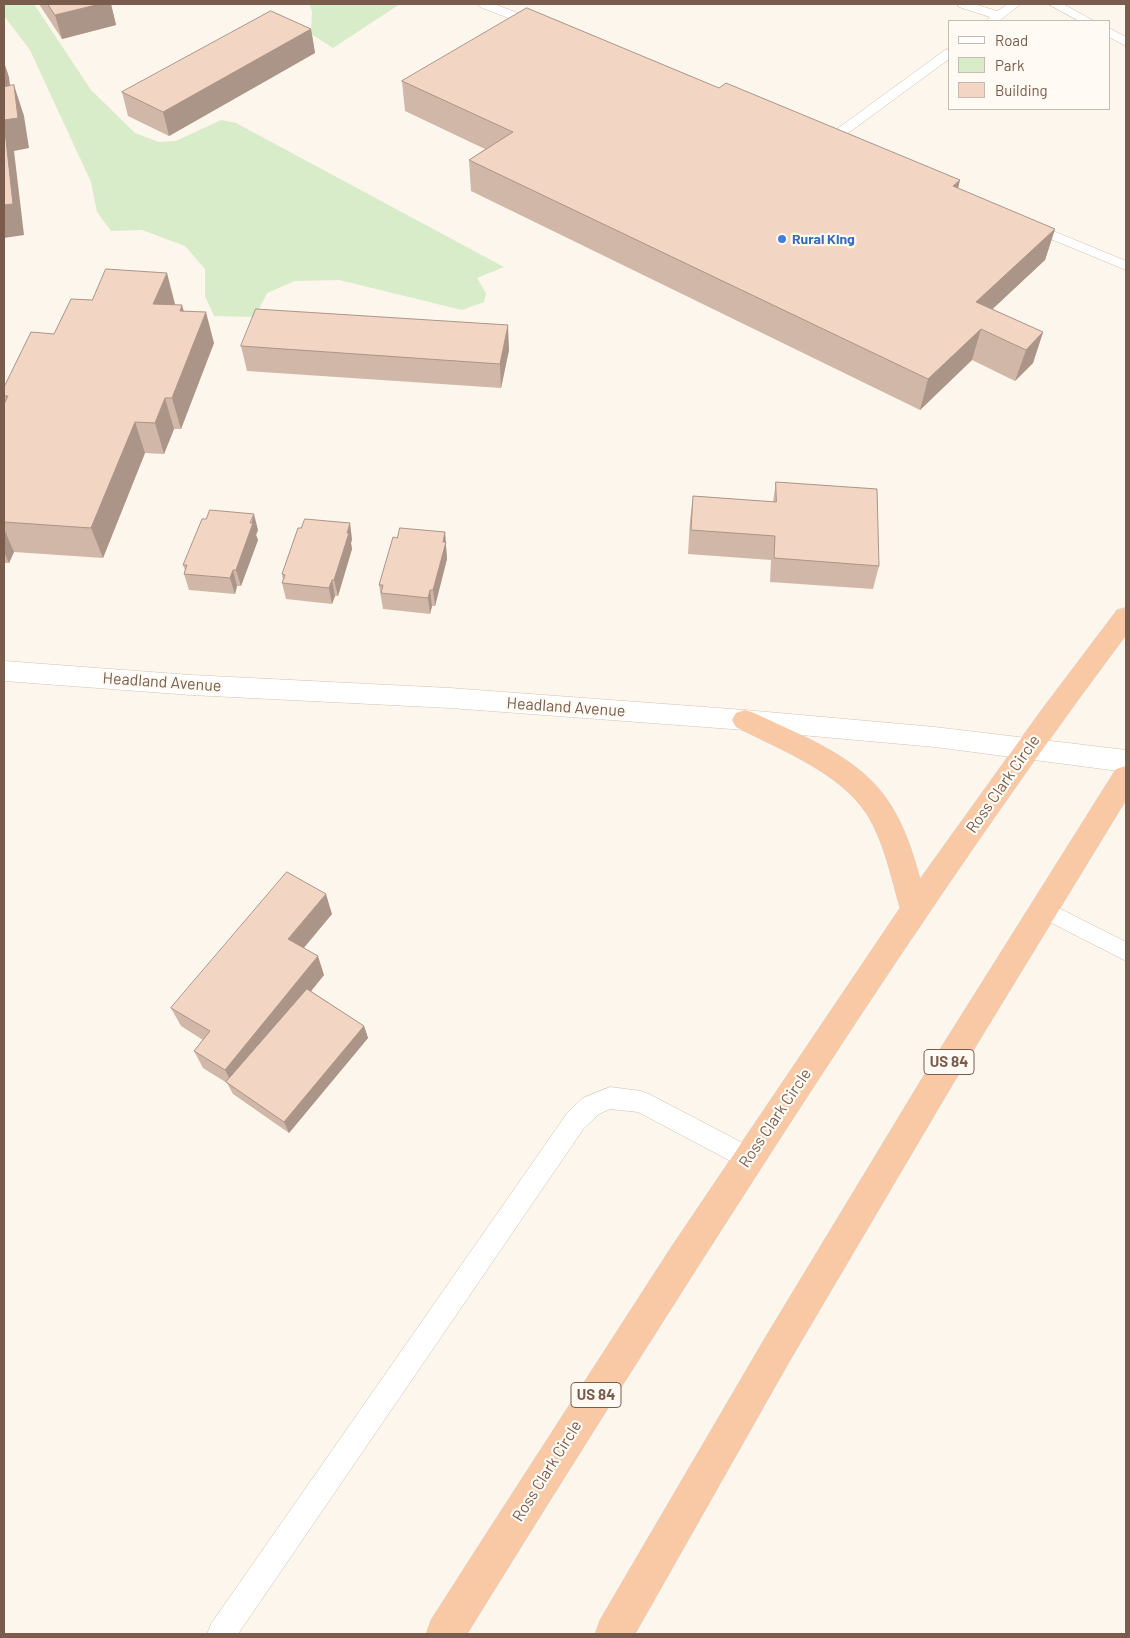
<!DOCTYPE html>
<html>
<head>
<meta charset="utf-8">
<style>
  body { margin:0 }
  #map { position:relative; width:1130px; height:1638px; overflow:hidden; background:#fdf6ec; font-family:Barlow,sans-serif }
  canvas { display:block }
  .frame { position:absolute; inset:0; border:5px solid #7a5c4d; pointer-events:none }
  .legend { position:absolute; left:948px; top:20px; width:162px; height:90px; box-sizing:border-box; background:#fffaf3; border:1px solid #cabbb1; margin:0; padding:6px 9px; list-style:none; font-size:15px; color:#7a5c4d }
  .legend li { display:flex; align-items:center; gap:10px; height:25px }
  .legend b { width:25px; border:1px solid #cabbb1 }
</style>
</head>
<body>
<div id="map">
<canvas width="1130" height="1638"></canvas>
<div class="frame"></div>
<ul class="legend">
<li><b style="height:6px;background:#fff"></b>Road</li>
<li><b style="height:14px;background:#d8ecc9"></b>Park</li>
<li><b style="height:14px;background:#f3d5c3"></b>Building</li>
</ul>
</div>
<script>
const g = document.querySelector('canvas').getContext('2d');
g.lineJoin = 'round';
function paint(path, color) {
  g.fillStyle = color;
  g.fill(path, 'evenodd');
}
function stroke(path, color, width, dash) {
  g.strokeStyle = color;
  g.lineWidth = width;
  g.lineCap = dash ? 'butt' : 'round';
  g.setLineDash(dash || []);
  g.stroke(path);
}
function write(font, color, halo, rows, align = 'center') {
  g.font = font + ' Barlow,sans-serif';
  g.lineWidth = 4.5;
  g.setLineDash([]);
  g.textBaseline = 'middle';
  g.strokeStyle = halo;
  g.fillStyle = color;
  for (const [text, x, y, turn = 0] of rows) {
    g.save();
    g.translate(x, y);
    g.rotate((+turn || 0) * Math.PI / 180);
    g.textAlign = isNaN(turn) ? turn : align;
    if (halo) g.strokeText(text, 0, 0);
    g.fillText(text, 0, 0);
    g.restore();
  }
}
const green = new Path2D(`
  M4 4H34L91 90 135 133 159 142 176 141 221 120 236 123 504 267 477 278 486 293 484 302 462 310 339 280 295 281 267 293 255 317 214 316 205 296V269L185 246 142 230 111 231 97 212 91 182 30 50 4 16Z
  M309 4H400L333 48 311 34 312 11Z`);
const service = new Path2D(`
  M478 4H494L542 22 544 25 538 29 534 28 480 7Z
  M957 4H974L997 11 1008 4H1021L999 21H986L990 17 959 7Z
  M1048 4H1063L1094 21H1079Z
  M1109 28 1126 37V46L1109 37Z
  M949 49V59L840 139 848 145 846 148C838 150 829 146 824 140L826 137 945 50Z
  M1029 221 1126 261V270L1024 228 1022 225Z
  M1043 900 1126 942V961L1036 915 1033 909 1036 903Z
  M610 1087 641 1091 649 1094 756 1150 760 1158 756 1166 748 1169 740 1166 638 1112 610 1109 599 1114 584 1128 238 1634H207L211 1624 568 1112 583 1098Z`);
const secondary = new Path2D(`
  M4 661 191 675 450 688 745 710 935 727 1126 750V772L935 747 745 730 450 708 191 695 4 681Z`);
const trunk = new Path2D(`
  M1126 608V635C1001 802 885 976 772 1151 669 1311 567 1472 467 1634H426L431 1620 479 1545 672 1246 900 908C892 880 886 851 873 825 850 776 781 750 736 727L732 720 736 713 745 710 754 713C802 736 861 757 890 804 905 827 913 853 920 879L1040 712 1117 610Z
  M1126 766V800L954 1082 789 1362 635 1634H595L600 1620 765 1338 932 1062 1116 769Z`);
const wall = new Path2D(`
  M39 4H111L116 25 62 39Z
  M311 29 315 53 169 136 128 116 122 92Z
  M402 81 719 88 960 180 958 189 1055 229 1045 260 992 309 1043 332 1033 363 1015 381 972 360 920 410 471 191 469 160 485 149 405 111Z
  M175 304V305L184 311 214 343 181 429H174L164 454 145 453 103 558 14 552 9 563H4V387L54 334Z
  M241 346 509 350 501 388 247 371Z
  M776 482 879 566 873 589 770 582 771 560 688 554 690 520 693 496 773 502Z
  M258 530 256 535 258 540 241 586H237L235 594 189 590 184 574 185 570 183 565Z
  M445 532 447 559 435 606H432L430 614 383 609 379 585 397 538Z
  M352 539 351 543 352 549 338 596H335L332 604 286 599 282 583 283 581 282 574Z
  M332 914 304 948 324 975 311 991 364 1026 368 1038 289 1133 233 1094 227 1083 203 1068 194 1051 203 1040 181 1026 171 1008Z`);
const shadedWall = new Path2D(`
  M100 4H111L116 25 62 39 55 15Z
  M311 29 315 53 169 136 163 112Z
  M4 62 9 77 14 117 4 89Z
  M14 85 24 116 29 148 14 151 24 235 4 238V120Z
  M960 180 952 211 953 186Z
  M1055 229 1045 260 967 333 976 302Z
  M167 273 175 304 162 335 153 304Z
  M182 305 191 336 180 311Z
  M206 312 214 343 181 429 172 398Z
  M508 325 509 350 501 388 500 364Z
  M981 329 972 360 920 410 928 379Z
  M1043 332 1033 363 1015 381 1026 350Z
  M165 398 174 429 164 454 155 423Z
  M135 422 145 453 103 558 91 528Z
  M254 514 258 530 256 535 258 540 241 586 236 570Z
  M350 523 352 539 351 543 352 549 338 596 334 580Z
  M4 529 14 552 9 563 4 552Z
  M445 532 447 559 435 606 433 590Z
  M233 570 237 586 235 594 230 578Z
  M332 580 335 596 332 604 329 588Z
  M430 590 432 606 430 614 428 598Z
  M326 894 332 914 295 958 288 939Z
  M318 956 324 975 234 1087 225 1070Z
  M364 1026 368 1038 289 1133 284 1122Z`);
const building = new Path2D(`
  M48 4H100L55 15Z
  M527 8 719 88 726 83 960 180 953 186 1055 229 976 302 1043 332 1026 350 981 329 928 379 469 160 513 132 402 81Z
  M271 11 311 29 163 112 122 92Z
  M14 85 18 118 4 120V87Z
  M4 122 13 204 4 205Z
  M106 269 167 273 153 304 182 305 180 311 206 312 172 398H165L155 423 135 422 91 528 4 522V404L8 396H4V387L31 332 54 334 71 299 92 300Z
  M256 309 508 325 500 364 241 346Z
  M776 482 877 489 879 566 774 558 775 536 691 530 693 496 776 502Z
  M210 510 254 514 250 523H253L236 570H233L230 578 184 574 187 565H183L202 519H206Z
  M305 519 350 523 347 533H349L334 580H332L329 588 282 583 285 575 282 574 298 528H301Z
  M400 528 445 532 443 542H446L433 590H430L428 598 381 593 383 585H379L393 537 397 538Z
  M287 872 326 894 288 939 318 956 225 1070 194 1051 210 1031 171 1008Z
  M307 989 364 1026 284 1122 226 1082Z`);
const markers = [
  [782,239,5,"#3f7fe0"]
];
const farShopnames = [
  ["Rural King",792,239]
];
const shields = [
  [949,1062,50],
  [596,1395,50]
];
const shieldNames = [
  ["US 84",949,1062],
  ["US 84",596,1395]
];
const streetNames = [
  ["Headland Avenue",162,682,4],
  ["Headland Avenue",566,707,4],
  ["Ross Clark Circle",1003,784,-55],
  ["Ross Clark Circle",775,1118,-56],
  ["Ross Clark Circle",547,1471,-58]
];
paint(green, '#d8ecc9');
stroke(service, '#d1beb0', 1);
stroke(secondary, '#d6c0b0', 1);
stroke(trunk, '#dad1cd', 1);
paint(service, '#fff');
paint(secondary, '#fff');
paint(trunk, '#f9c8a4');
paint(wall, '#d1b7a8');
paint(shadedWall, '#aa9588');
paint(building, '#f3d5c3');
stroke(building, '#aa9588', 1);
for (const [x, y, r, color] of markers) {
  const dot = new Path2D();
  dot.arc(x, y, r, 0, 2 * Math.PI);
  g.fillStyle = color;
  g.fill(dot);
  stroke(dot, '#fffaf3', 2);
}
write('bold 14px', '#366cbe', '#fffaf3', farShopnames, 'left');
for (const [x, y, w] of shields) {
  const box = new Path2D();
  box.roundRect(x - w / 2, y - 12.5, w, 25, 4);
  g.fillStyle = '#fffaf3';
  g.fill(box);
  stroke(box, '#7a5c4d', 1);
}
write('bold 15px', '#7a5c4d', null, shieldNames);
write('16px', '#7a5c4d', '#fffaf3', streetNames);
</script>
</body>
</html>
